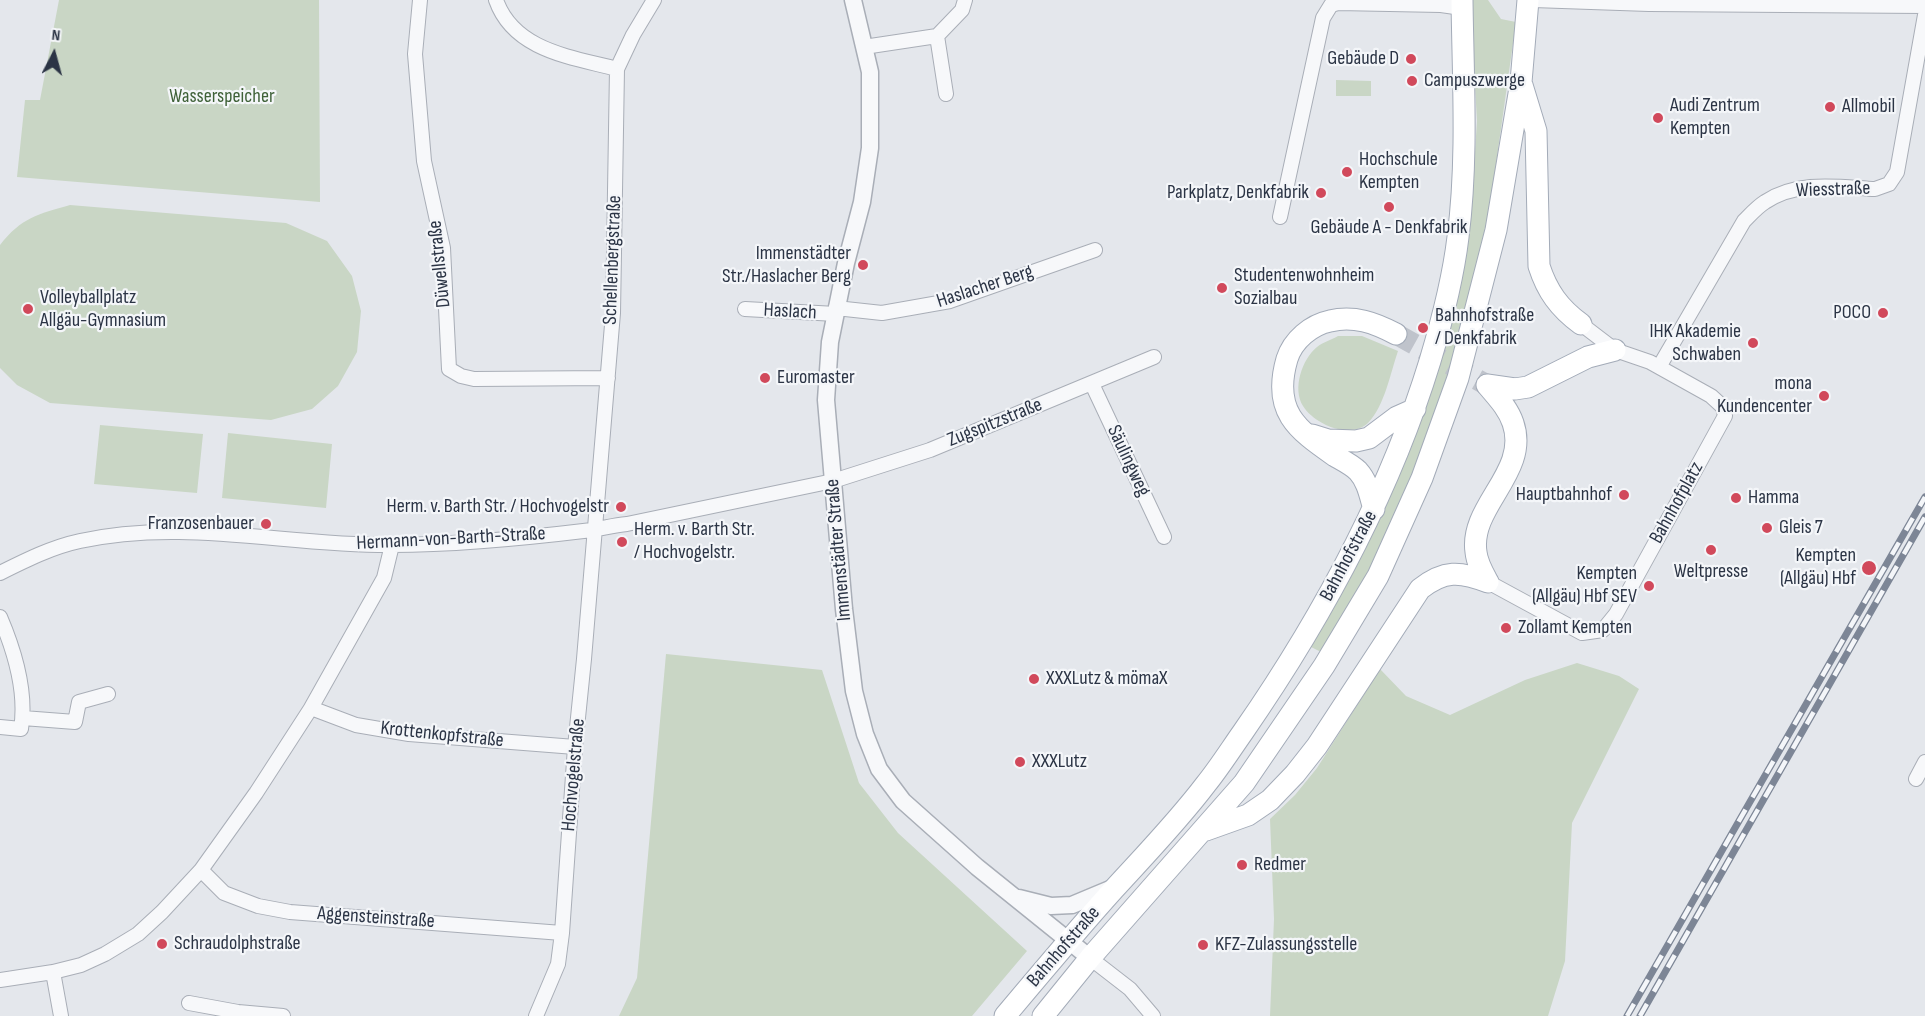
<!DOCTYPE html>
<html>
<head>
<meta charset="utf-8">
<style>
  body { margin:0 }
  #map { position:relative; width:1925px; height:1016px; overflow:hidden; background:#e4e7ec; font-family:"Sofia Sans Condensed",sans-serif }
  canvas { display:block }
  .north { position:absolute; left:24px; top:24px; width:60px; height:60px; -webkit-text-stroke:4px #f4f6f9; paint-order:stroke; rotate:6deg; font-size:16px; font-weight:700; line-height:24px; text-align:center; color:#2b3445 }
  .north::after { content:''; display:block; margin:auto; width:21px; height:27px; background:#2b3445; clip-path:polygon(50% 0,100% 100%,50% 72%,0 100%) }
</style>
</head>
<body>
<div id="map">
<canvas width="1925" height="1016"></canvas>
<div class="north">N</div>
</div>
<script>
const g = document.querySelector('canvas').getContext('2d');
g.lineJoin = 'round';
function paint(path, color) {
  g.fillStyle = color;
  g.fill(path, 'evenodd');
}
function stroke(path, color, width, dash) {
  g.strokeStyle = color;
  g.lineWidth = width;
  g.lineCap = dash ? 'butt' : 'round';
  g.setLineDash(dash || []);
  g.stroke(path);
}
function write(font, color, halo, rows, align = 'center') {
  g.font = font + ' "Sofia Sans Condensed",sans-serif';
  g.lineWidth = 4.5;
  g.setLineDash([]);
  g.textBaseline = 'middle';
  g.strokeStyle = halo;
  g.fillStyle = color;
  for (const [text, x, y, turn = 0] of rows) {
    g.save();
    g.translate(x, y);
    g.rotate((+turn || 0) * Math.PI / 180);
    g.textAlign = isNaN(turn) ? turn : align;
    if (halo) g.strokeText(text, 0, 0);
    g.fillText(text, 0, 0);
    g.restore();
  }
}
const green = new Path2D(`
  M59 0H319L320 202 17 177 25 100H40Z
  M1470 0H1488L1501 19 1516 22 1487 228 1452 373 1413 475 1369 574 1323 653 1309 646 1379 513 1473 182 1477 121Z
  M1336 80 1371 81V96H1336Z
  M70 205 286 223 327 241 352 276 361 311 357 352 338 386 312 409 271 420 50 403 17 385 0 368V245C21 218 38 214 70 205Z
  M1338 336H1362L1398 351C1390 374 1385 405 1368 423 1350 440 1314 424 1303 406 1292 389 1302 359 1317 347 1323 342 1331 340 1338 336Z
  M100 425 203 434 197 493 94 484Z
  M228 433 332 444 326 508 222 498Z
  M666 654 822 670 859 783 898 833 1027 951 972 1016H619L637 978Z
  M1577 663 1619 676 1639 689 1572 823 1565 961 1548 1016H1270L1274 919 1270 819 1295 795 1317 768 1380 669 1406 696 1450 715 1525 680Z`);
const primaryTunnel = new Path2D(`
  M1396 334 1487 385`);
const minor = new Path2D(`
  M420 0 415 54 424 161 443 248 449 369 461 376 474 379 608 378
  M496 0C514 51 572 57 617 69
  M1533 0 1649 4 1925 6
  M937 36 946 94
  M864 47 937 36 962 10 965 0
  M1280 217 1323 18 1331 5 1338 3 1441 5 1462 8
  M836 308 882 313 950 301 1095 250
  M745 309 836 314
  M1659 367 1744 221C1750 215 1757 207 1765 202 1798 180 1838 187 1875 189L1889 184 1897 172 1925 15
  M1092 384 1164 537
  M0 573C26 560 52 547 80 541 183 518 288 546 392 545 459 545 526 538 592 530 604 528 615 525 627 524L833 481 930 450 1154 357
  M1488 582 1582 633 1603 630 1616 614 1725 416 1723 407 1711 396 1650 362 1615 350 1581 324
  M0 617C15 652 27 692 21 729L0 727
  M311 708 356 725 409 734 575 747
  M23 718 75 722 79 702 108 694
  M1916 779 1925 762
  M201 870 224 893 258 906 290 912 562 933
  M1090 958 1130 989 1153 1016
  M53 972 61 1016
  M0 980 53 972 81 965 105 954 138 934 162 912 201 870 256 793 311 708 384 578 392 545
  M189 1003 238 1012 283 1016
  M536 1016 558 964 562 933 575 747 584 659 613 313 617 69 633 35 654 0`);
const tertiary = new Path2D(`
  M853 0 870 72V148L862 202 846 263 830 342 826 400 844 609 854 691 865 734 879 769 903 801 977 867 1090 958
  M1019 898 1051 906 1072 905 1115 887`);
const primary = new Path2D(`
  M1522 85 1536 131 1539 266C1547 291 1559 308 1581 324
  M1487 385C1497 397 1508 408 1513 423 1530 472 1469 506 1476 552 1477 563 1483 573 1488 582
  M1487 385 1515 389 1528 387 1588 357 1615 350
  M1312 435 1328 440 1356 441 1369 438 1397 417 1415 409
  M1374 509C1370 496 1368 482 1358 471 1352 465 1342 460 1335 456 1296 429 1272 411 1287 359 1293 340 1311 325 1330 321 1354 315 1375 323 1396 334
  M1206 830 1248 815 1270 800 1295 774 1317 746 1420 589C1444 570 1460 571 1488 582
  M1005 1016C1041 973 1077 930 1114 889 1146 854 1178 821 1206 784 1219 768 1231 749 1243 732 1322 618 1389 495 1430 361 1442 321 1453 279 1458 237 1468 159 1463 79 1462 0
  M1043 1016 1090 958 1244 783 1324 666 1378 576 1422 478 1458 378 1496 230 1521 82 1528 0`);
const rail = new Path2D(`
  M1627 1016 1925 497
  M1640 1016 1925 517`);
const markers = [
  [1411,59,6,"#d1495b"],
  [1412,81,6,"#d1495b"],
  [1830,107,6,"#d1495b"],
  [1658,118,6,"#d1495b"],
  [1347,172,6,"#d1495b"],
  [1321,193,6,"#d1495b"],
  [1389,207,6,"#d1495b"],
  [863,265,6,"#d1495b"],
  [1222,288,6,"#d1495b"],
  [28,309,6,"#d1495b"],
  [1883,313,6,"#d1495b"],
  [1423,328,6,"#d1495b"],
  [1753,343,6,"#d1495b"],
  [765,378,6,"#d1495b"],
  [1824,396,6,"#d1495b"],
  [1624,495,6,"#d1495b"],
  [1736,498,6,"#d1495b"],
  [621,507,6,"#d1495b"],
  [266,524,6,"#d1495b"],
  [1767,528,6,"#d1495b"],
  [622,542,6,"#d1495b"],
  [1711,550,6,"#d1495b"],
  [1869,568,8,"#d1495b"],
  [1649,586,6,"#d1495b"],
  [1506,628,6,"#d1495b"],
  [1034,679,6,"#d1495b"],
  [1020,762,6,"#d1495b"],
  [1242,865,6,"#d1495b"],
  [162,944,6,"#d1495b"],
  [1203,945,6,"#d1495b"]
];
const poiNames = [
  ["Gebäude D",1399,59,"right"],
  ["Campuszwerge",1424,81],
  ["Audi Zentrum",1670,106],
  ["Kempten",1670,129],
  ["Allmobil",1842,107],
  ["Hochschule",1359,160],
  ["Kempten",1359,183],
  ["Parkplatz, Denkfabrik",1309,193,"right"],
  ["Gebäude A - Denkfabrik",1389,228,"center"],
  ["Immenstädter",851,254,"right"],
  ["Str./Haslacher Berg",851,277,"right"],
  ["Studentenwohnheim",1234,276],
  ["Sozialbau",1234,299],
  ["Volleyballplatz",40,298],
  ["Allgäu-Gymnasium",40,321],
  ["POCO",1871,313,"right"],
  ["Bahnhofstraße",1435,316],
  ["/ Denkfabrik",1435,339],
  ["IHK Akademie",1741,332,"right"],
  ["Schwaben",1741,355,"right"],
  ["Euromaster",777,378],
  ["mona",1812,384,"right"],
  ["Kundencenter",1812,407,"right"],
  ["Hauptbahnhof",1612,495,"right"],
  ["Hamma",1748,498],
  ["Herm. v. Barth Str. / Hochvogelstr",609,507,"right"],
  ["Franzosenbauer",254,524,"right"],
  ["Gleis 7",1779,528],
  ["Herm. v. Barth Str.",634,530],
  ["/ Hochvogelstr.",634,553],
  ["Kempten",1856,556,"right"],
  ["(Allgäu) Hbf",1856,579,"right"],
  ["Weltpresse",1711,572,"center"],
  ["Kempten",1637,574,"right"],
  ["(Allgäu) Hbf SEV",1637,597,"right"],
  ["Zollamt Kempten",1518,628],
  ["XXXLutz & mömaX",1046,679],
  ["XXXLutz",1032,762],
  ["Redmer",1254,865],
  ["Schraudolphstraße",174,944],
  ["KFZ-Zulassungsstelle",1215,945]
];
const parkNames = [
  ["Wasserspeicher",222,97]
];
const streetNames = [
  ["Wiesstraße",1833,190,-2],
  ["Schellenbergstraße",613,260,-88],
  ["Düwellstraße",440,264,-96],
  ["Haslacher Berg",985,287,-18],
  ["Haslach",790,312,3],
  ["Zugspitzstraße",995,423,-22],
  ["Säulingweg",1128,461,65],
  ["Bahnhofplatz",1677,503,-61],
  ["Hermann-von-Barth-Straße",451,539,-3],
  ["Immenstädter Straße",839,550,-95],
  ["Bahnhofstraße",1349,556,-62],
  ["Krottenkopfstraße",442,735,6],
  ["Hochvogelstraße",574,775,-85],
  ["Aggensteinstraße",376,918,4],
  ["Bahnhofstraße",1064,947,-49]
];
paint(green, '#c9d6c5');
stroke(primaryTunnel, '#bfc3cb', 21, [21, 10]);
stroke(minor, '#a9aeb7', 16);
stroke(tertiary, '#a9aeb7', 19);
stroke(primary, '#a3abb8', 23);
stroke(minor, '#f7f8fa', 14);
stroke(tertiary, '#f7f8fa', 16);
stroke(primary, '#fff', 21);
stroke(rail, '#7d8696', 7);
stroke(rail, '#f4f6f9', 4.5, [14]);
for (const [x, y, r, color] of markers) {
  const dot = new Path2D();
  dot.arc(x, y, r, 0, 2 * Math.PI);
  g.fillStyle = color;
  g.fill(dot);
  stroke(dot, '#f4f6f9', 2);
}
write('20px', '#2b3445', '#f4f6f9', poiNames, 'left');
write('20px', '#3f6138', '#f4f6f9', parkNames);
write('20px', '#2b3445', '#f4f6f9', streetNames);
</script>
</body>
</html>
